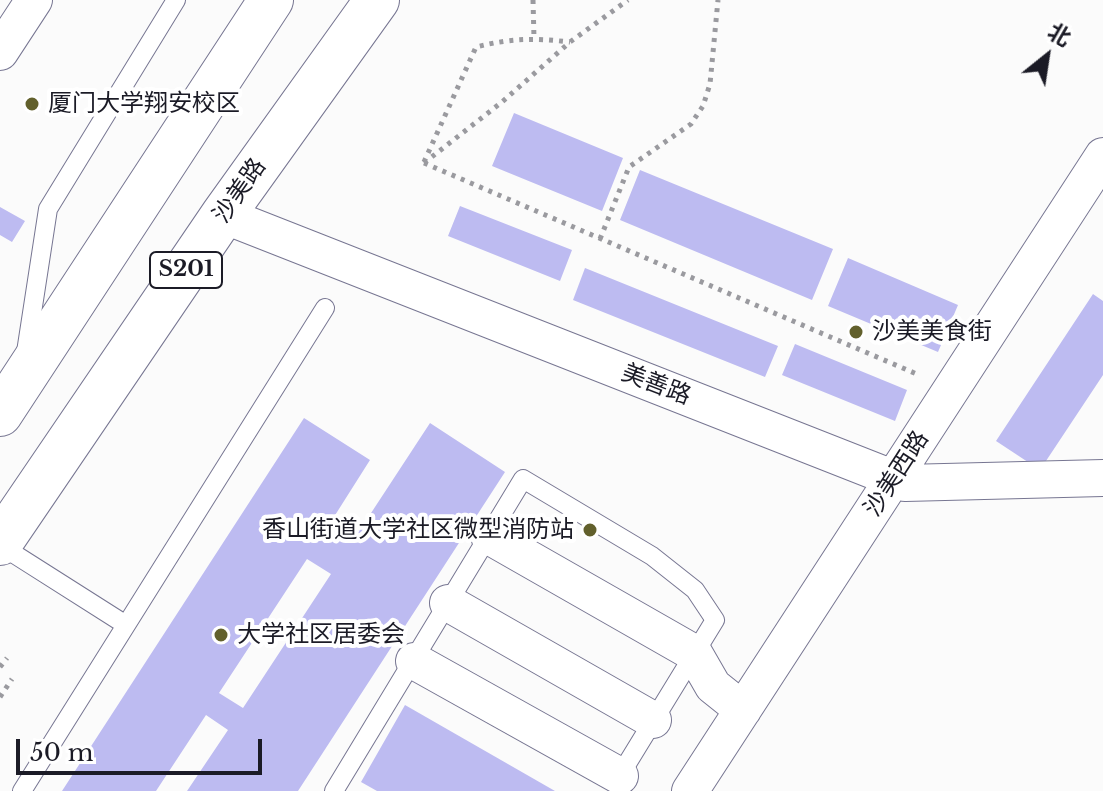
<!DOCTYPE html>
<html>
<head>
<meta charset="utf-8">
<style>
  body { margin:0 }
  #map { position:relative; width:1103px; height:791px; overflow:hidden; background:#fbfbfb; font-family:"Libre Baskerville","Noto Sans SC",serif }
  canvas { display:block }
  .north { position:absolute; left:1007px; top:16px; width:80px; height:80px; -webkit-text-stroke:6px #fff; paint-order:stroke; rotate:30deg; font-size:22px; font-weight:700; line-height:32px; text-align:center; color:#1b1b26 }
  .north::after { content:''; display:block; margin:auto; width:28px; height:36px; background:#1b1b26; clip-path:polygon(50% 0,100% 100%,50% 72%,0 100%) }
  .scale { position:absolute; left:16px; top:739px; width:246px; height:36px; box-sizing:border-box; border:4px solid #1b1b26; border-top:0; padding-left:10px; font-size:24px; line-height:28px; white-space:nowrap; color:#1b1b26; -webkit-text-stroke:6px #fff; paint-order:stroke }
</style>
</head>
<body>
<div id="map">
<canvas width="1103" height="791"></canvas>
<div class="north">北</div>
<div class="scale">50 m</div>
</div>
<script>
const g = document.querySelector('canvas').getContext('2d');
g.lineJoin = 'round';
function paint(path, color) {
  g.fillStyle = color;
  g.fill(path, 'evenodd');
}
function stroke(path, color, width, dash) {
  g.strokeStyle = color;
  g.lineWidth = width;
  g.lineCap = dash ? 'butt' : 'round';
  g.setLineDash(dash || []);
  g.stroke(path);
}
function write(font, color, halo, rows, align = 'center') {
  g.font = font + ' "Libre Baskerville","Noto Sans SC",serif';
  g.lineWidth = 8;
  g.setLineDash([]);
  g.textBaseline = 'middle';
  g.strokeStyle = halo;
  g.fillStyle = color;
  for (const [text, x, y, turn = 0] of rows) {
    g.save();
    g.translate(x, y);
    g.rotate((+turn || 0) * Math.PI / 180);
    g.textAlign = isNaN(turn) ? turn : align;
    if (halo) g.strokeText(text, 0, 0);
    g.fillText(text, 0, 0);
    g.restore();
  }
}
const building = new Path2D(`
  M514 113 623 158 602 211 492 166Z
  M640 170 833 249 812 300 620 220Z
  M460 206 572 250 560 281 448 236Z
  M0 207 25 221 12 242 0 235Z
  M848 258 958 305 938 352 828 306Z
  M585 268 778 346 765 377 573 300Z
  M1093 294 1103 301V375L1040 470 996 441Z
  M795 344 907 390 895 421 782 375Z
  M304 418 370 460 332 520 356 536 430 423 505 472 298 791H187L228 730 206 715 156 791H62ZM307 559 331 574 243 708 219 693Z
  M405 705 555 791H377L361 782Z`);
const path = new Path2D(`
  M533 0 534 38
  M424 162 476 47C512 38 534 38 570 42
  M424 163 919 375
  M424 163 502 102 570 42 628 0
  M600 239 629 167 691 124 703 106 710 84 718 0
  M0 667 7 658
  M0 697 12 679`);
const lane = new Path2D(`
  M26 352 48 209 176 0
  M0 545 126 625
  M22 791 325 308
  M334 791 523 479 652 556 695 590 715 620 617 780`);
const street = new Path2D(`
  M0 52 34 0
  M223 215 905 483 1103 478
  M489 536 694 653 713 686 743 710
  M448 603 653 720
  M414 661 620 776
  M690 791 1103 156`);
const primary = new Path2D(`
  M0 414 271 0
  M0 543 223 215 377 0`);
const markers = [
  [32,104,8,"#62602c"],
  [856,332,8,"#62602c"],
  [590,530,8,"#62602c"],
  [221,635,8,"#62602c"]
];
const shields = [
  [186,270,72]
];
const shieldNames = [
  ["S201",186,270]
];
const poiNames = [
  ["厦门大学翔安校区",48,104],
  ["沙美美食街",872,332],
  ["香山街道大学社区微型消防站",574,530,"right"],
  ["大学社区居委会",237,635]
];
const streetNames = [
  ["沙美路",240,191,-55],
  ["美善路",656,385,21],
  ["沙美西路",897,474,-57]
];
paint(building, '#bdbbf1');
stroke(lane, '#777692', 20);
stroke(street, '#777692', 38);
stroke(primary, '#777692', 46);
stroke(path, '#9a9a9f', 5, [4, 6]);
stroke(lane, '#fff', 18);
stroke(street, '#fff', 36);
stroke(primary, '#fff', 44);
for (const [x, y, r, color] of markers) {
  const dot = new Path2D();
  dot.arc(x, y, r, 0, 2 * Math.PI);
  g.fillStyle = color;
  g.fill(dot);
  stroke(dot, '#fff', 3);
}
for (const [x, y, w] of shields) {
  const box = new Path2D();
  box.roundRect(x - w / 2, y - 18, w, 36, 6);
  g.fillStyle = '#fff';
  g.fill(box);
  stroke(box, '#1b1b26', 2);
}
write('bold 22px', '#1b1b26', null, shieldNames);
write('24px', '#1b1b26', '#fff', poiNames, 'left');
write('24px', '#1b1b26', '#fff', streetNames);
</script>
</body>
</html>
